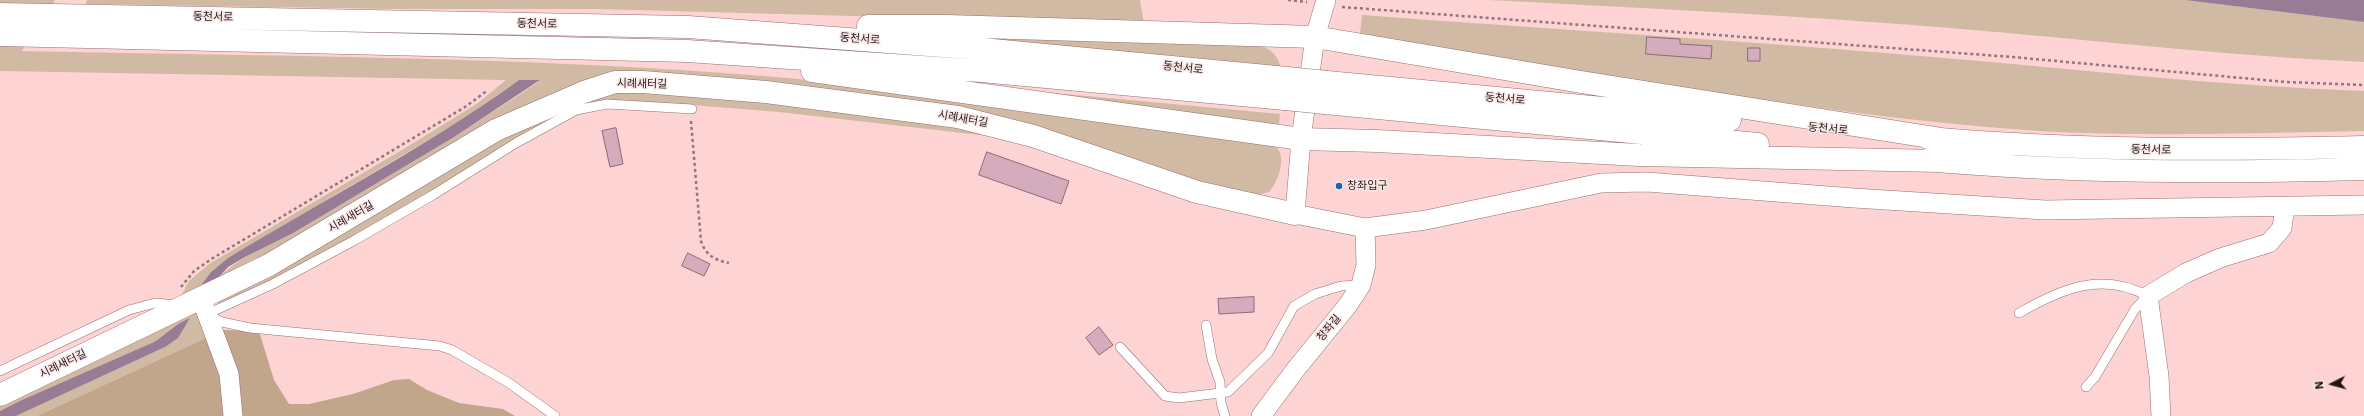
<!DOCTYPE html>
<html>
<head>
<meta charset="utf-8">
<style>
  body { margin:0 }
  #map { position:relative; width:2364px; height:416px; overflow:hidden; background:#fed3d4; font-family:"Work Sans",sans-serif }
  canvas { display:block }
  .north { position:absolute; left:2312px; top:364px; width:40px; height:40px; -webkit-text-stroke:3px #f9e8e8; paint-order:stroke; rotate:264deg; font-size:11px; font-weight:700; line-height:16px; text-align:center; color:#241516 }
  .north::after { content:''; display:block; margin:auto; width:14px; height:18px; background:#241516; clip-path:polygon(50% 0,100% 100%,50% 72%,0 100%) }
</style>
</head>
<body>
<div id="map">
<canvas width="2364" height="416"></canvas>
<div class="north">N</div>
</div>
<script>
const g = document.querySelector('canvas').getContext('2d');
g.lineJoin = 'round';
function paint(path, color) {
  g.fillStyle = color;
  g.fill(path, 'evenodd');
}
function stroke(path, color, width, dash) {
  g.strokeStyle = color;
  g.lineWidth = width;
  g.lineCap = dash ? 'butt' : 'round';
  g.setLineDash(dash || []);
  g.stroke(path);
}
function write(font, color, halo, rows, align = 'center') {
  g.font = font + ' "Work Sans","Noto Sans KR",sans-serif';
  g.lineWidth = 3;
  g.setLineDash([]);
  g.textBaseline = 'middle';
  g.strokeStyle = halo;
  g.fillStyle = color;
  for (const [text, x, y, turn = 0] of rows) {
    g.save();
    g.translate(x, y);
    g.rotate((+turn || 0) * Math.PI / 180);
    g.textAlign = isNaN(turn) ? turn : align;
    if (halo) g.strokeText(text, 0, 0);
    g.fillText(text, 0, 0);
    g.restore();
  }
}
const green = new Path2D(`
  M0 0H55L22 51C292 57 563 56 832 82L1275 146C1288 156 1278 182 1269 192L1249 197 1034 128 626 74 214 283C237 256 270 246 300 228 380 179 462 134 540 81L519 80 466 117 425 142 228 258 211 272 199 288 182 294 189 281 209 264 402 150 478 103 506 80 0 71Z
  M87 0H1140L1144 24 598 9H392L86 4Z
  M1489 0H2185L2364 22V62C2204 55 2045 34 1885 23 1753 13 1621 7 1489 0Z
  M1362 15C1548 29 1735 40 1921 56 2069 68 2216 86 2364 91V131C2256 133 2147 137 2039 131 1934 124 1829 110 1726 94 1603 75 1482 55 1360 34Z
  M984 34 1258 44C1270 49 1278 55 1281 68L983 39Z
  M1011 89 1280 114 1279 125Z
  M614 92C733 95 851 112 969 129L989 136 779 112 692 105 596 102 487 158 390 216 259 288 219 305 218 302 518 129Z
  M198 311 208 337 37 416H16L165 347 190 318C176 323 167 335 154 342L0 411V405L121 345Z`);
const forest = new Path2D(`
  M224 330 259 331 274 380 289 404H309L353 394 394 380 409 379 427 390 459 403 503 409 515 416H239L220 333Z
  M208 337 223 370 225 416H37Z`);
const water = new Path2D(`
  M2185 0H2364V22Z
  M519 80H540L454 137 293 233 245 257 228 267 214 283 199 288 211 272 228 258C325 199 427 147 519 80Z
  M190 318 178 338 165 347 16 416H0V411L20 401 154 342C167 334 176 323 190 318Z`);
const building = new Path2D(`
  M1647 37 1680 39V44L1712 46 1711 59 1646 54Z
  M1748 48H1760V61H1748Z
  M616 128 623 164 610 167 602 131Z
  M987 152 1069 181 1061 204 979 175Z
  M688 253 710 264 704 276 682 266Z
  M1254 297V312L1219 314 1218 299Z
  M1099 327 1113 345 1099 355 1086 338Z`);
const path = new Path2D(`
  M1288 0 1307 2
  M1342 7 2012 57 2286 82 2364 85
  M691 121 701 241C706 256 715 260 729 263
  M181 287 194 271 213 258 465 107 488 90`);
const service = new Path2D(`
  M2019 313C2061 289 2101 271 2148 296L2135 309 2095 377 2086 387
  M207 314 273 284 355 240 433 195 516 143 576 110 607 104 692 109
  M210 316 222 322 250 328 440 346 452 350 509 383 555 416
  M1206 325 1212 359 1220 382 1221 403 1225 416
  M1120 347 1165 396 1179 398 1228 392 1268 353 1294 306 1315 294 1341 286 1360 285
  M0 371 129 310 155 303 176 305`);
const minor = new Path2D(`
  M1326 0 1315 37 1301 139 1295 214 1365 228 1426 220 1601 183 1647 182 1854 198 2045 210 2364 205
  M201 298 229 374 233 416
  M1261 416 1296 369 1348 305 1361 285 1366 265 1365 228
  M2161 416 2159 376 2148 296 2186 273 2220 258 2269 243 2282 228 2285 206`);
const tertiary = new Path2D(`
  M0 395 269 265 496 130 584 92 615 82H643L766 92 958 117 1033 136 1197 192 1295 214`);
const secondary = new Path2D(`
  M0 14 688 27 982 49 1287 78
  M868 26H947L1315 37 1581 82 1942 139
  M0 35 687 51 981 71 1285 99
  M812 71 1301 139 1377 141 1639 155 1940 161
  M1327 82 1730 120
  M1325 103 1758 144
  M1928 138C2073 151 2218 150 2364 147
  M1926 160C2072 173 2217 173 2364 169`);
const secondaryBridge = new Path2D(`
  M1287 78 1327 82
  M1285 99 1325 103`);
const markers = [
  [1339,186,4,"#1a62b2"]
];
const streetNames = [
  ["동천서로",213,17,1],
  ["동천서로",537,24,1],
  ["동천서로",860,39,4],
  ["동천서로",1183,68,6],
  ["시례새터길",642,84,1],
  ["동천서로",1505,99,5],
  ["시례새터길",963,119,10],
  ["동천서로",1828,129,5],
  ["동천서로",2151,150,1],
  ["시례새터길",351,217,-30],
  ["창좌길",1329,328,-50],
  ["시례새터길",63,364,-26]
];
const poiNames = [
  ["창좌입구",1347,186]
];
paint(green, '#d0baa3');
paint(forest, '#c2a68b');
paint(water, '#987c96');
paint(building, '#d4acbc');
stroke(building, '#8c6a78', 1);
stroke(service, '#967070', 10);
stroke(minor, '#967070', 20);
stroke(tertiary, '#967070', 23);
stroke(secondary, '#967070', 23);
stroke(path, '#937677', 2.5, [3, 3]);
stroke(service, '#fff', 9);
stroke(minor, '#fff', 19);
stroke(tertiary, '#fff', 22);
stroke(secondary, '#fff', 22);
stroke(secondaryBridge, '#967070', 23, []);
stroke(secondaryBridge, '#fff', 22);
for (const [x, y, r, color] of markers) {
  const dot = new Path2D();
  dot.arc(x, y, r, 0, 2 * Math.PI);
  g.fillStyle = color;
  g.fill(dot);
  stroke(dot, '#f9e8e8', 1.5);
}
write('11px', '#241516', '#f9e8e8', streetNames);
write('11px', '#241516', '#f9e8e8', poiNames, 'left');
</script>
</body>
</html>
